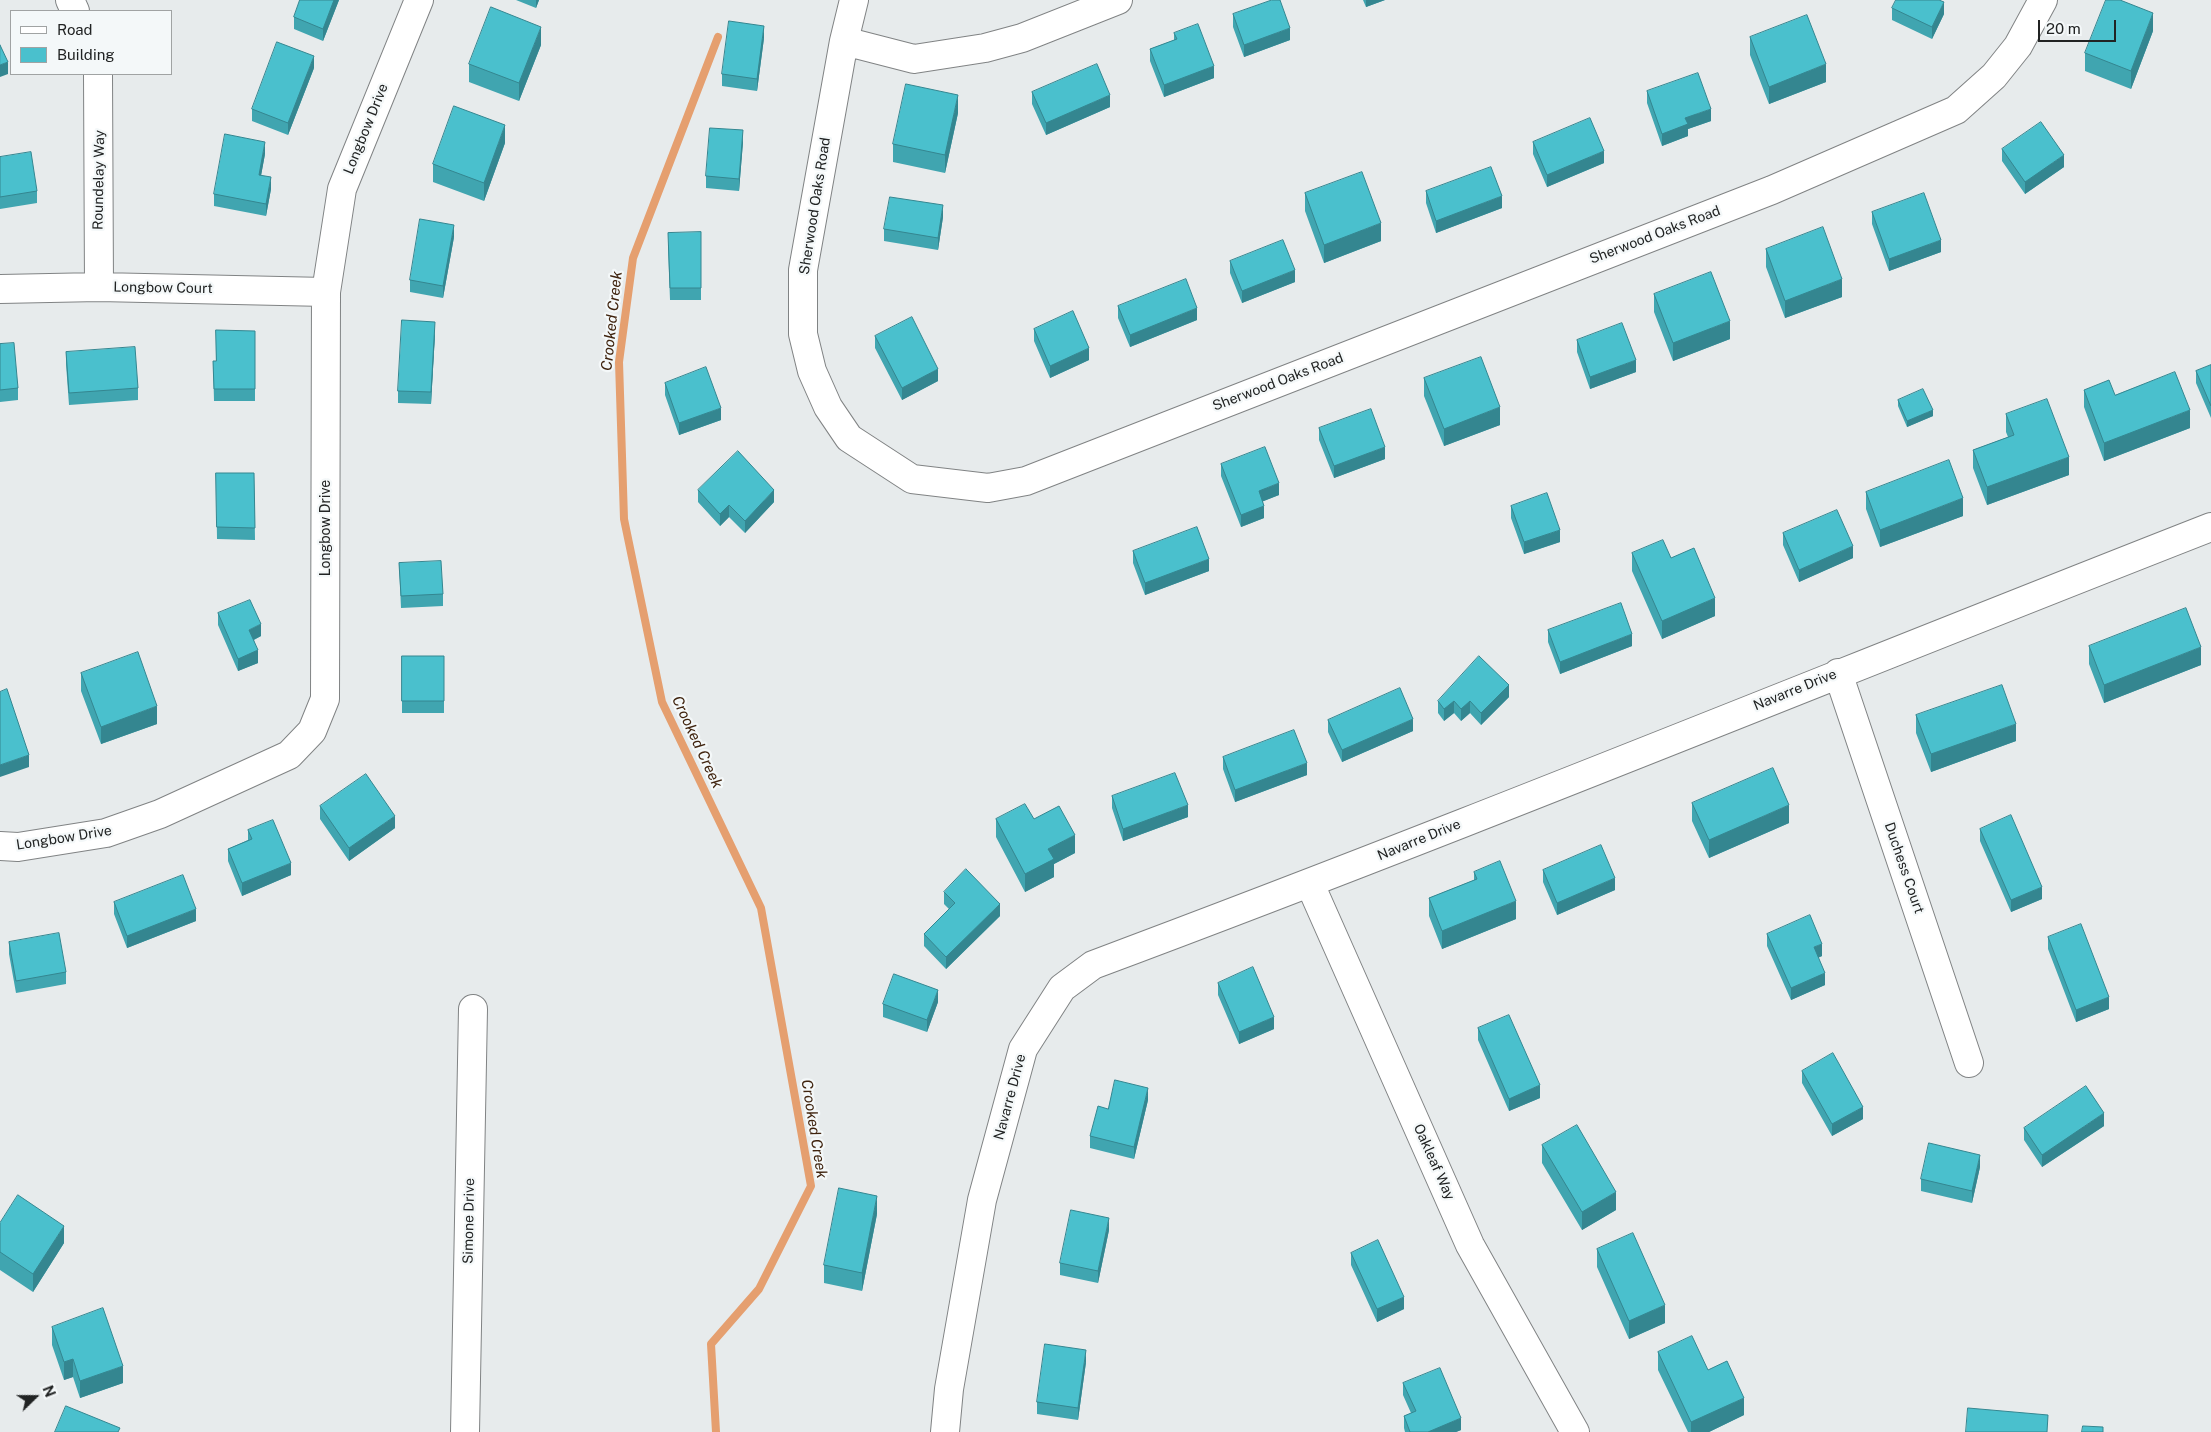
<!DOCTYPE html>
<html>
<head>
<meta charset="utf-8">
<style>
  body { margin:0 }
  #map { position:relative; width:2211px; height:1432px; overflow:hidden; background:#e7ebec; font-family:"Public Sans",sans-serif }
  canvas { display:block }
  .legend { position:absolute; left:10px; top:10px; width:162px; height:65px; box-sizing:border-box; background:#f4f8f9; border:1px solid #a0a3a3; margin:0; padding:6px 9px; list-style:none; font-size:15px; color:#212323 }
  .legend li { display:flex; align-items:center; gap:10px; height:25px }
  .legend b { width:25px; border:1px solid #a0a3a3 }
  .north { position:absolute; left:10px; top:1372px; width:50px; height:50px; -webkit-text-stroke:4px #f4f8f9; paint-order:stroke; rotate:68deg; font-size:14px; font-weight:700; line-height:20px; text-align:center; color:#212323 }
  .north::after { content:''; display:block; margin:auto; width:18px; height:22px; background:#212323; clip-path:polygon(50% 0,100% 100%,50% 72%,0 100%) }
  .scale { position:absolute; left:2038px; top:20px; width:78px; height:22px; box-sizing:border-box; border:2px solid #212323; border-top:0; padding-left:6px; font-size:15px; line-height:18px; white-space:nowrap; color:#212323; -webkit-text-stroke:4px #f4f8f9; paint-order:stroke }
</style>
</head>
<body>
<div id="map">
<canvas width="2211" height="1432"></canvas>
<ul class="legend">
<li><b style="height:6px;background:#fff"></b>Road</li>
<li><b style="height:14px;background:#4ac0cd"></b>Building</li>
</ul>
<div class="north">N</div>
<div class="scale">20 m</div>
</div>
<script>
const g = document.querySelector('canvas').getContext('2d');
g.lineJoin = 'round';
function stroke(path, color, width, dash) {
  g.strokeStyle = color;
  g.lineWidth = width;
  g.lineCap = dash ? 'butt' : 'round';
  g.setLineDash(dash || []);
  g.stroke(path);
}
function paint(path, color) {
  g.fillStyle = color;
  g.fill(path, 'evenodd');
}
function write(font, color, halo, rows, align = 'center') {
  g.font = font + ' "Public Sans",sans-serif';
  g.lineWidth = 4.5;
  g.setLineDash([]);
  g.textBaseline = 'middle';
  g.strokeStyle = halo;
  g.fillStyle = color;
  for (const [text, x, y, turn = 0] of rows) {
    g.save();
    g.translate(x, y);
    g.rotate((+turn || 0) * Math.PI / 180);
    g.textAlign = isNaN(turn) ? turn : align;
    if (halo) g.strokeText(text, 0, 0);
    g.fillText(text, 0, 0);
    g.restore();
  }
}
const stream = new Path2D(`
  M716 1432 711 1344 759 1289 811 1186 761 908 662 702 624 519 619 362 633 258 718 37`);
const street = new Path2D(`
  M70 0 75 11
  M854 0 844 41 803 270V334L812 371 828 407 849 438 912 479 988 488 1026 481 1772 190 1956 110 1994 76 2018 46 2043 0
  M844 41 914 59 985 48 1022 38 1118 0
  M98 74 99 287
  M0 289 99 287 326 292
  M1838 673 1969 1063
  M0 846 18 847 106 833 160 814 289 755 312 731 325 699 326 292 342 189 419 0
  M1310 884 1470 1245 1575 1432
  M465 1432 473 1009
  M945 1432 949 1389 982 1200 1023 1049 1062 988 1093 965C1468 825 1838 673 2211 527`);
const wall = new Path2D(`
  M300 0H339L323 41 294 29V17Z
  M516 0H539L536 8Z
  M1363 0H1385L1366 7Z
  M1892 8 1944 14 1932 39 1892 20Z
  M1233 14 1290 40 1244 57 1233 27Z
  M2153 31 2131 89 2085 71V53Z
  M1174 33 1214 78 1164 97 1150 61V49L1174 40Z
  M1750 37 1826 82 1769 104 1750 55Z
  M764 38 757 91 722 86V74Z
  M541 45 519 101 469 82V64Z
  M314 68 288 135 252 121V109Z
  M1647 91 1711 121 1688 129V136L1662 146 1647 103Z
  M1032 92 1110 107 1046 135 1032 104Z
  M958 113 945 173 893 162V144Z
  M743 142 739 191 706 188V176Z
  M1533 142 1604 163 1547 187 1533 154Z
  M505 143 484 201 433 182V164Z
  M2002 149 2064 167 2025 194 2002 161Z
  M265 154 261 175 271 189 266 216 214 206V194Z
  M0 157 37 191V203L0 209Z
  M1426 191 1502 208 1436 233 1426 203Z
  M1305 193 1381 241 1324 263 1305 211Z
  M1872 212 1941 252 1889 271 1872 224Z
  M943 217 938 250 884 241V229Z
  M701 232V300H670L668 245Z
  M454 237 443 298 410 292V280Z
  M1766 249 1842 297 1785 318 1766 267Z
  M1230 261 1295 282 1242 303 1230 273Z
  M1654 294 1730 339 1673 361 1654 312Z
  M1118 306 1197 320 1130 347 1118 318Z
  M1034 329 1089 360 1050 378 1034 341Z
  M255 331V401H214L213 361H216Z
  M435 334 431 404 398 403V391Z
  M875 336 938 381 902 400 875 348Z
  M1577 340 1636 372 1590 389 1577 352Z
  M0 344 18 388V400L0 402Z
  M66 352 138 388V400L69 405 66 364Z
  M2211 365V418L2196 383V371Z
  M1424 378 1500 425 1444 446 1424 396Z
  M665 383 721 420 679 435 665 395Z
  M2084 390 2115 395 2190 428 2104 461 2084 407Z
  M1898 400 1933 416 1907 427 1898 406Z
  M2006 414 2069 475 1987 505 1973 468V450L2008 437 2006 432Z
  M1319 428 1385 459 1334 478 1319 440Z
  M1221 464 1279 495 1263 501 1264 518 1241 527 1221 476Z
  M216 473H254L255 540 217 539Z
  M698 490 774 502 745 533 729 517 720 526 698 502Z
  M1866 492 1963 516 1880 547 1866 509Z
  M1511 506 1560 542 1524 554 1511 518Z
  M1783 533 1853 558 1799 582 1783 545Z
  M1133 551 1209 571 1145 595 1133 563Z
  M1632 553 1671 558 1715 616 1662 639 1632 571Z
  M399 563 443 594V606L401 608Z
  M218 613 261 636 254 640 258 663 238 671 218 625Z
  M1548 630 1632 646 1560 674 1548 642Z
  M2089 646 2201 665 2104 703 2089 664Z
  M402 656H444V713H402Z
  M81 673 157 724 101 744 81 691Z
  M1509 697 1481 725 1470 713 1461 721 1454 713 1444 721 1438 713V701Z
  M1916 715 2016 741 1931 772 1916 733Z
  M1328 720 1413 731 1342 762 1328 732Z
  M1223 757 1307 775 1235 802 1223 769Z
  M1112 796 1188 817 1123 841 1112 808Z
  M1692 803 1789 823 1709 858 1692 821Z
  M320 806 395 828 349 861 320 819Z
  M996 819H1034L1075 853 1054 864V877L1025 892 996 837Z
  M1980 829 2042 899 2011 912 1980 841Z
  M248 830 291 875 242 896 228 861V849L248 840Z
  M1543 870 1615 890 1557 915 1543 882Z
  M1474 872 1516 919 1442 949 1429 916V898L1474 880Z
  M944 892 1000 916 946 969 924 946V934L949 909 944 904Z
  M114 902 196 921 127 948 114 914Z
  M1767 934 1822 956 1818 958 1825 985 1791 1000 1767 946Z
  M2048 937 2109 1009 2076 1022 2048 949Z
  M9 942 66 972V984L16 993 9 954Z
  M1218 983 1274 1029 1239 1044 1218 995Z
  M938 1002 927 1032 883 1017V1004Z
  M1478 1028 1540 1098 1509 1111 1478 1040Z
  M1802 1071 1863 1119 1832 1136 1802 1083Z
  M1148 1100 1134 1159 1090 1148V1136L1108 1109Z
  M2104 1126 2042 1167 2024 1140V1128Z
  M1542 1145 1616 1210 1582 1230 1542 1163Z
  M1980 1167 1972 1203 1921 1191V1179Z
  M877 1214 862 1291 824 1283V1265Z
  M0 1223 64 1243 33 1292 0 1270Z
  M1109 1230 1098 1283 1060 1275V1263Z
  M1597 1249 1665 1323 1629 1339 1597 1267Z
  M1351 1253 1404 1309 1377 1322 1351 1265Z
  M52 1327 123 1383 80 1398 73 1377 64 1380 52 1345Z
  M1658 1352 1708 1370 1744 1415 1709 1432H1688L1658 1370Z
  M1086 1362 1078 1420 1037 1414V1402Z
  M1403 1383 1461 1430 1456 1432H1405L1404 1428V1416L1411 1413 1403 1395Z`);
const shadedWall = new Path2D(`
  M334 0H339L323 41V29Z
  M536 0H539L536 8Z
  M1366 0H1385L1366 7Z
  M1944 2V14L1932 39V27Z
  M2153 13V31L2131 89V71Z
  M764 26V38L757 91V79Z
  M541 27V45L519 101V83Z
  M1290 28V40L1244 57V45Z
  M314 56V68L288 135V123Z
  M8 62V74L0 77V65Z
  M1826 64V82L1769 104V87Z
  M1214 66V78L1164 97V85Z
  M958 95V113L945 173V155Z
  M1110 95V107L1046 135V123Z
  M1711 109V121L1688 129V136L1662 146V134L1685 118Z
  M505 125V143L484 201V183Z
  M743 130V142L739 191V179Z
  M265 142V154L259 187V175Z
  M1604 151V163L1547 187V175Z
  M2064 155V167L2025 194V182Z
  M271 177V189L266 216V204Z
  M1502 196V208L1436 233V221Z
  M943 205V217L938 250V238Z
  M1381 223V241L1324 263V245Z
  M454 225V237L443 298V286Z
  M1941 240V252L1889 271V259Z
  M1295 270V282L1242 303V291Z
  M1842 279V297L1785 318V301Z
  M1197 308V320L1130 347V335Z
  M1730 321V339L1673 361V343Z
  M435 322V334L431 404V392Z
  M1089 348V360L1050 378V366Z
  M1636 360V372L1590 389V377Z
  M938 369V381L902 400V388Z
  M1500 407V425L1444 446V429Z
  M721 408V420L679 435V423Z
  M1933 410V416L1907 427V421Z
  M2190 410V428L2104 461V443Z
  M1385 447V459L1334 478V466Z
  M2069 457V475L1987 505V487Z
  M1279 483V495L1259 503V491Z
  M774 490V502L745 533V521Z
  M1963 498V516L1880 547V530Z
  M729 505V517L720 526V514Z
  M1264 506V518L1241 527V515Z
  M1560 530V542L1524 554V542Z
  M1853 546V558L1799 582V570Z
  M1209 559V571L1145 595V583Z
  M1715 598V616L1662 639V621Z
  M261 624V636L249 642V630Z
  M1632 634V646L1560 674V662Z
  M2201 647V665L2104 703V685Z
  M258 650V663L238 671V659Z
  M1509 685V697L1481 725V713Z
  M1454 701V713L1444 721V709Z
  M1470 701V713L1461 721V709Z
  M157 706V724L101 744V727Z
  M1413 719V731L1342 762V750Z
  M2016 724V741L1931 772V754Z
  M29 755V767L0 777V765Z
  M1307 763V775L1235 802V790Z
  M1188 805V817L1123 841V829Z
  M1789 805V823L1709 858V840Z
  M395 816V828L349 861V848Z
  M1075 835V853L1054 864V877L1025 892V874L1048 849Z
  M291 863V875L242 896V883Z
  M1615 878V890L1557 915V903Z
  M2042 887V899L2011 912V900Z
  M1516 901V919L1442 949V931Z
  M1000 904V916L946 969V957Z
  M196 909V921L127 948V936Z
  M1822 944V956L1814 959V947Z
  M1825 973V985L1791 1000V988Z
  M938 990V1002L927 1032V1020Z
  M2109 997V1009L2076 1022V1010Z
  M1274 1017V1029L1239 1044V1032Z
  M1540 1085V1098L1509 1111V1099Z
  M1148 1088V1100L1134 1159V1147Z
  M1863 1107V1119L1832 1136V1124Z
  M2104 1113V1126L2042 1167V1155Z
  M1980 1155V1167L1972 1203V1191Z
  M1616 1192V1210L1582 1230V1212Z
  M877 1196V1214L862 1291V1273Z
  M1109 1218V1230L1098 1283V1271Z
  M64 1226V1243L33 1292V1274Z
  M1404 1297V1309L1377 1322V1309Z
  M1665 1305V1323L1629 1339V1321Z
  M1086 1350V1362L1078 1420V1408Z
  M73 1359V1377L64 1380V1362Z
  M123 1366V1383L80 1398V1381Z
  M1744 1398V1415L1709 1432H1691V1422Z
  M1461 1418V1430L1456 1432H1428Z`);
const building = new Path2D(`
  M300 0H334L323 29 294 17Z
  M1272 0H1280L1290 28 1244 45 1233 14Z
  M1896 0H1939L1944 2 1932 27 1892 8Z
  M2106 0H2120L2153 13 2131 71 2085 53Z
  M491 7 541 27 519 83 469 64Z
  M1807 15 1826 64 1769 87 1750 37Z
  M729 21 764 26 757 79 722 74Z
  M1198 24 1214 66 1164 85 1150 49 1177 39 1174 33Z
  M277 42 314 56 288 123 252 109Z
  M0 45 8 62 0 65Z
  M1097 64 1110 95 1046 123 1032 92Z
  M1698 73 1711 109 1685 118 1688 124 1662 134 1647 91Z
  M906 84 958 95 945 155 893 144Z
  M454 106 505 125 484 183 433 164Z
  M1590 118 1604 151 1547 175 1533 142Z
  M2041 122 2064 155 2025 182 2002 149Z
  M710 128 743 130 739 179 706 176Z
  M225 134 265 142 259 175 271 177 266 204 214 194Z
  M31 152 37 191 0 197V157Z
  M1491 167 1502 196 1436 221 1426 191Z
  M1362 172 1381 223 1324 245 1305 193Z
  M1924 193 1941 240 1889 259 1872 212Z
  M890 197 943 205 938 238 884 229Z
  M420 219 454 225 443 286 410 280Z
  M1823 227 1842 279 1785 301 1766 249Z
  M701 232V288H670L668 233Z
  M1283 240 1295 270 1242 291 1230 261Z
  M1711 272 1730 321 1673 343 1654 294Z
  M1186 279 1197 308 1130 335 1118 306Z
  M1073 311 1089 348 1050 366 1034 329Z
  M912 317 938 369 902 388 875 336Z
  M402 320 435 322 431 392 398 391Z
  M1622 323 1636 360 1590 377 1577 340Z
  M216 330 255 331V389H214L213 361H216Z
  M14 343 18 388 0 390V344Z
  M135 347 138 388 69 393 66 352Z
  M1481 357 1500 407 1444 429 1424 378Z
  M2211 365V406L2196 371Z
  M706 367 721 408 679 423 665 383Z
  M2175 372 2190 410 2104 443 2084 390 2109 380 2115 395Z
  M1923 389 1933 410 1907 421 1898 400Z
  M2047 399 2069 457 1987 487 1973 450 2014 435 2006 414Z
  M1371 409 1385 447 1334 466 1319 428Z
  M1265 447 1279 483 1259 491 1264 506 1241 515 1221 464Z
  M738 451 774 490 745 521 729 505 720 514 698 490Z
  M1949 460 1963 498 1880 530 1866 492Z
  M216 473H254L255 528 217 527Z
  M1547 493 1560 530 1524 542 1511 506Z
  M1837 510 1853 546 1799 570 1783 533Z
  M1197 527 1209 559 1145 583 1133 551Z
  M1663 540 1671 558 1694 548 1715 598 1662 621 1632 553Z
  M441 561 443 594 401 596 399 563Z
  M250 600 261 624 249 630 258 650 238 659 218 613Z
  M1621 603 1632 634 1560 662 1548 630Z
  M2186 608 2201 647 2104 685 2089 646Z
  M138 652 157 706 101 727 81 673Z
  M402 656H444V701H402Z
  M1479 656 1509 685 1481 713 1470 701 1461 709 1454 701 1444 709 1438 701Z
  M2002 685 2016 724 1931 754 1916 715Z
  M1400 688 1413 719 1342 750 1328 720Z
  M7 689 29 755 0 765V692Z
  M1294 730 1307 763 1235 790 1223 757Z
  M1773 768 1789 805 1709 840 1692 803Z
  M1175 773 1188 805 1123 829 1112 796Z
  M366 774 395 816 349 848 320 806Z
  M1025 804 1034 819 1059 806 1075 835 1048 849 1054 859 1025 874 996 819Z
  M2011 815 2042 887 2011 900 1980 829Z
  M273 820 291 863 242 883 228 849 252 839 248 830Z
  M1601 845 1615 878 1557 903 1543 870Z
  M1500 861 1516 901 1442 931 1429 898 1477 879 1474 872Z
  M966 869 1000 904 946 957 924 934 955 903 944 892Z
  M183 875 196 909 127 936 114 902Z
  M1810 915 1822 944 1814 947 1825 973 1791 988 1767 934Z
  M2081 924 2109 997 2076 1010 2048 937Z
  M59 933 66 972 16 981 9 942Z
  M1253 967 1274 1017 1239 1032 1218 983Z
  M894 974 938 990 927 1020 883 1004Z
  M1509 1015 1540 1085 1509 1099 1478 1028Z
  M1833 1053 1863 1107 1832 1124 1802 1071Z
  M1115 1080 1148 1088 1134 1147 1090 1136 1098 1106 1108 1109Z
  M2086 1086 2104 1113 2042 1155 2024 1128Z
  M1577 1125 1616 1192 1582 1212 1542 1145Z
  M1929 1143 1980 1155 1972 1191 1921 1179Z
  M839 1188 877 1196 862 1273 824 1265Z
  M18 1195 64 1226 33 1274 0 1252V1223Z
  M1071 1210 1109 1218 1098 1271 1060 1263Z
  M1633 1233 1665 1305 1629 1321 1597 1249Z
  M1378 1240 1404 1297 1377 1309 1351 1253Z
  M103 1308 123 1366 80 1381 73 1359 64 1362 52 1327Z
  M1692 1336 1708 1370 1727 1361 1744 1398 1691 1422 1658 1352Z
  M1045 1344 1086 1350 1078 1408 1037 1402Z
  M1440 1368 1461 1418 1428 1432H1410L1404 1416 1416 1411 1403 1383Z
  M66 1406 120 1428 118 1432H55Z
  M1968 1408 2048 1415 2047 1432H1966Z
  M2083 1426 2103 1427V1432H2082Z`);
const streetNames = [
  ["Longbow Drive",366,129,-68],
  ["Roundelay Way",99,180,-89],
  ["Sherwood Oaks Road",815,206,-81],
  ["Sherwood Oaks Road",1655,235,-21],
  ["Longbow Court",163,288,1],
  ["Sherwood Oaks Road",1278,382,-21],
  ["Longbow Drive",326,528,-90],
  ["Navarre Drive",1795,690,-22],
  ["Longbow Drive",64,838,-9],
  ["Navarre Drive",1419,840,-22],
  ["Duchess Court",1904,868,71],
  ["Navarre Drive",1010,1097,-75],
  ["Oakleaf Way",1434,1162,66],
  ["Simone Drive",469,1221,-89]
];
const waterNames = [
  ["Crooked Creek",612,321,-84],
  ["Crooked Creek",697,742,65],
  ["Crooked Creek",814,1129,81]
];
stroke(stream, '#e59f6f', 8);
stroke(street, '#808384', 30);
stroke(street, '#fff', 28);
paint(wall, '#40a5b0');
paint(shadedWall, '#348690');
paint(building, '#4ac0cd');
stroke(building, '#348690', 1);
write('14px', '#212323', '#f4f8f9', streetNames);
write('italic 15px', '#3f230e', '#f4f8f9', waterNames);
</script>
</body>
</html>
